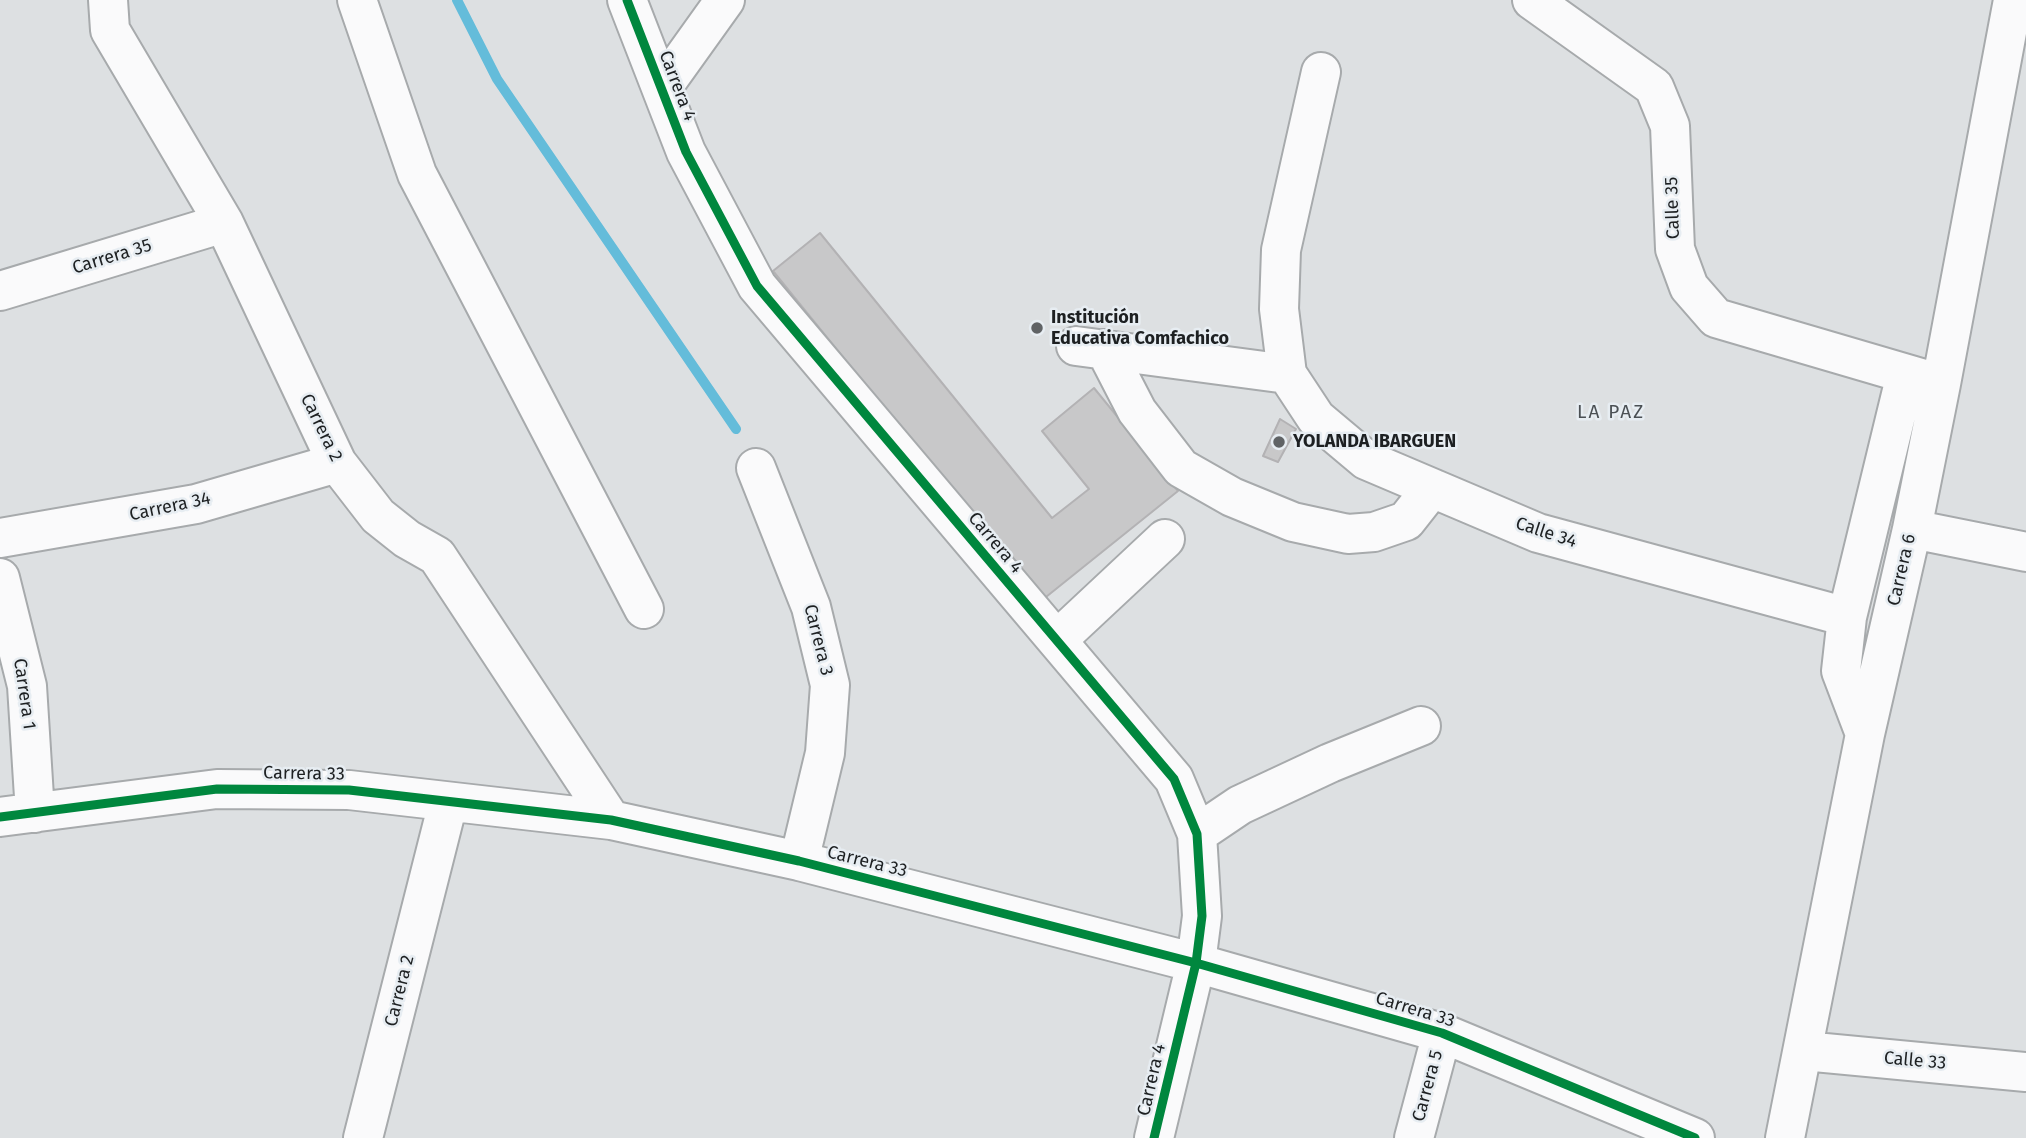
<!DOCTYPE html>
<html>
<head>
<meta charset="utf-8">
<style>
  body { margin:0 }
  canvas { display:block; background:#dde0e2 }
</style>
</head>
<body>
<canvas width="2026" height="1138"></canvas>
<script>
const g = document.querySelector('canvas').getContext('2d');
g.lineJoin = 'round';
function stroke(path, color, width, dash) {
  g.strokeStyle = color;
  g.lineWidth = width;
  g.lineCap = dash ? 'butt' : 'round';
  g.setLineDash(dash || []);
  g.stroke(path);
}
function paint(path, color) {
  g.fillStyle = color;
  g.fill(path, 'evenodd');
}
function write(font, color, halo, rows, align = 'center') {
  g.font = font + ' "Fira Sans",sans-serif';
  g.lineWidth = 5;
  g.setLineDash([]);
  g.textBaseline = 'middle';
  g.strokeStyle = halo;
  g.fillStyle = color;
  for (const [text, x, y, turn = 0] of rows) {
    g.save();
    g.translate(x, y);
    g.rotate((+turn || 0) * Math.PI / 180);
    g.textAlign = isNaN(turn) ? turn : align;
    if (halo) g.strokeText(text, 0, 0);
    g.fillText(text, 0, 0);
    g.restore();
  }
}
const stream = new Path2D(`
  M457 0 497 79 736 429`);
const building = new Path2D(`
  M820 233 1052 518 1089 489 1042 431 1094 388 1178 491 1041 601 773 271Z
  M1280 419 1296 429 1278 462 1263 456Z`);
const minor = new Path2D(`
  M108 0 110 30 224 223 337 463 378 516 407 539 437 556 611 820
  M357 0 417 174 644 609
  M627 0 686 152 757 286 1174 779 1197 834 1202 916 1196 963 1154 1138
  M1532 0 1654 87 1670 126 1675 249 1689 287 1716 318 1941 384
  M1321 72 1281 250 1279 309 1287 374 1316 418 1366 460 1538 533 1847 617
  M662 88 725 0
  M0 291 224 223
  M1076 346 1287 374
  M1105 349 1137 411 1181 468 1232 497 1293 522 1348 534 1374 532 1406 521 1432 488
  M756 468 811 607 830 685 825 753 799 861
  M1912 529 2026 552
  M0 538 196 504 337 463
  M0 578 27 686 35 813
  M1057 640 1165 539
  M1865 734 1841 671 1847 617 1906 374
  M0 817 217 789 349 790 611 820 799 861 1196 963 1442 1033 1695 1138
  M1197 834 1240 805 1330 763 1421 726
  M1804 1051 2026 1072
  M363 1138 448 803
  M1414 1138 1442 1033
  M1785 1138 1865 734 1912 529 1941 384 2013 0`);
const cycleway = new Path2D(`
  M627 0 686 152 757 286 1174 779 1197 834 1202 916 1196 963 1154 1138
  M0 817 217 789 349 790 611 820 799 861 1196 963 1442 1033 1695 1138`);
const markers = [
  [1037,328,7,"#606365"],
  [1279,442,7,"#606365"]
];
const streetNames = [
  ["Carrera 4",677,86,69],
  ["Calle 35",1673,208,-92],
  ["Carrera 35",112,257,-17],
  ["Carrera 2",321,428,64],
  ["Carrera 34",170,507,-12],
  ["Calle 34",1546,533,18],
  ["Carrera 4",995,543,50],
  ["Carrera 6",1902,570,-77],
  ["Carrera 3",818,640,76],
  ["Carrera 1",24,694,82],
  ["Carrera 33",304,774,1],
  ["Carrera 33",867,862,14],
  ["Carrera 2",400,991,-76],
  ["Carrera 33",1415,1010,17],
  ["Calle 33",1915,1061,5],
  ["Carrera 4",1152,1080,-77],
  ["Carrera 5",1428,1086,-75]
];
const poiNames = [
  ["Institución",1051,318],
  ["Educativa Comfachico",1051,339],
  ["YOLANDA IBARGUEN",1293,442]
];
const neighbourhoodNames = [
  ["LA PAZ",1611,413]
];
stroke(stream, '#64bcda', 10);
paint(building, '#c8c8c9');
stroke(building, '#b3b2b4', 2);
stroke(minor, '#a7aaac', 42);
stroke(minor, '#fafafb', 38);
stroke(cycleway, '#00873e', 9);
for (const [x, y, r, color] of markers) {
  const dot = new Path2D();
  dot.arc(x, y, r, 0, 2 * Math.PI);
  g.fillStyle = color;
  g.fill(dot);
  stroke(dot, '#e7edf2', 2.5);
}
write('18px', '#1d2022', '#e7edf2', streetNames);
write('bold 18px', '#1d2022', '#e7edf2', poiNames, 'left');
g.letterSpacing = '2px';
write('19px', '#4b5054', '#e7edf2', neighbourhoodNames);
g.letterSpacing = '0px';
</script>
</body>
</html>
